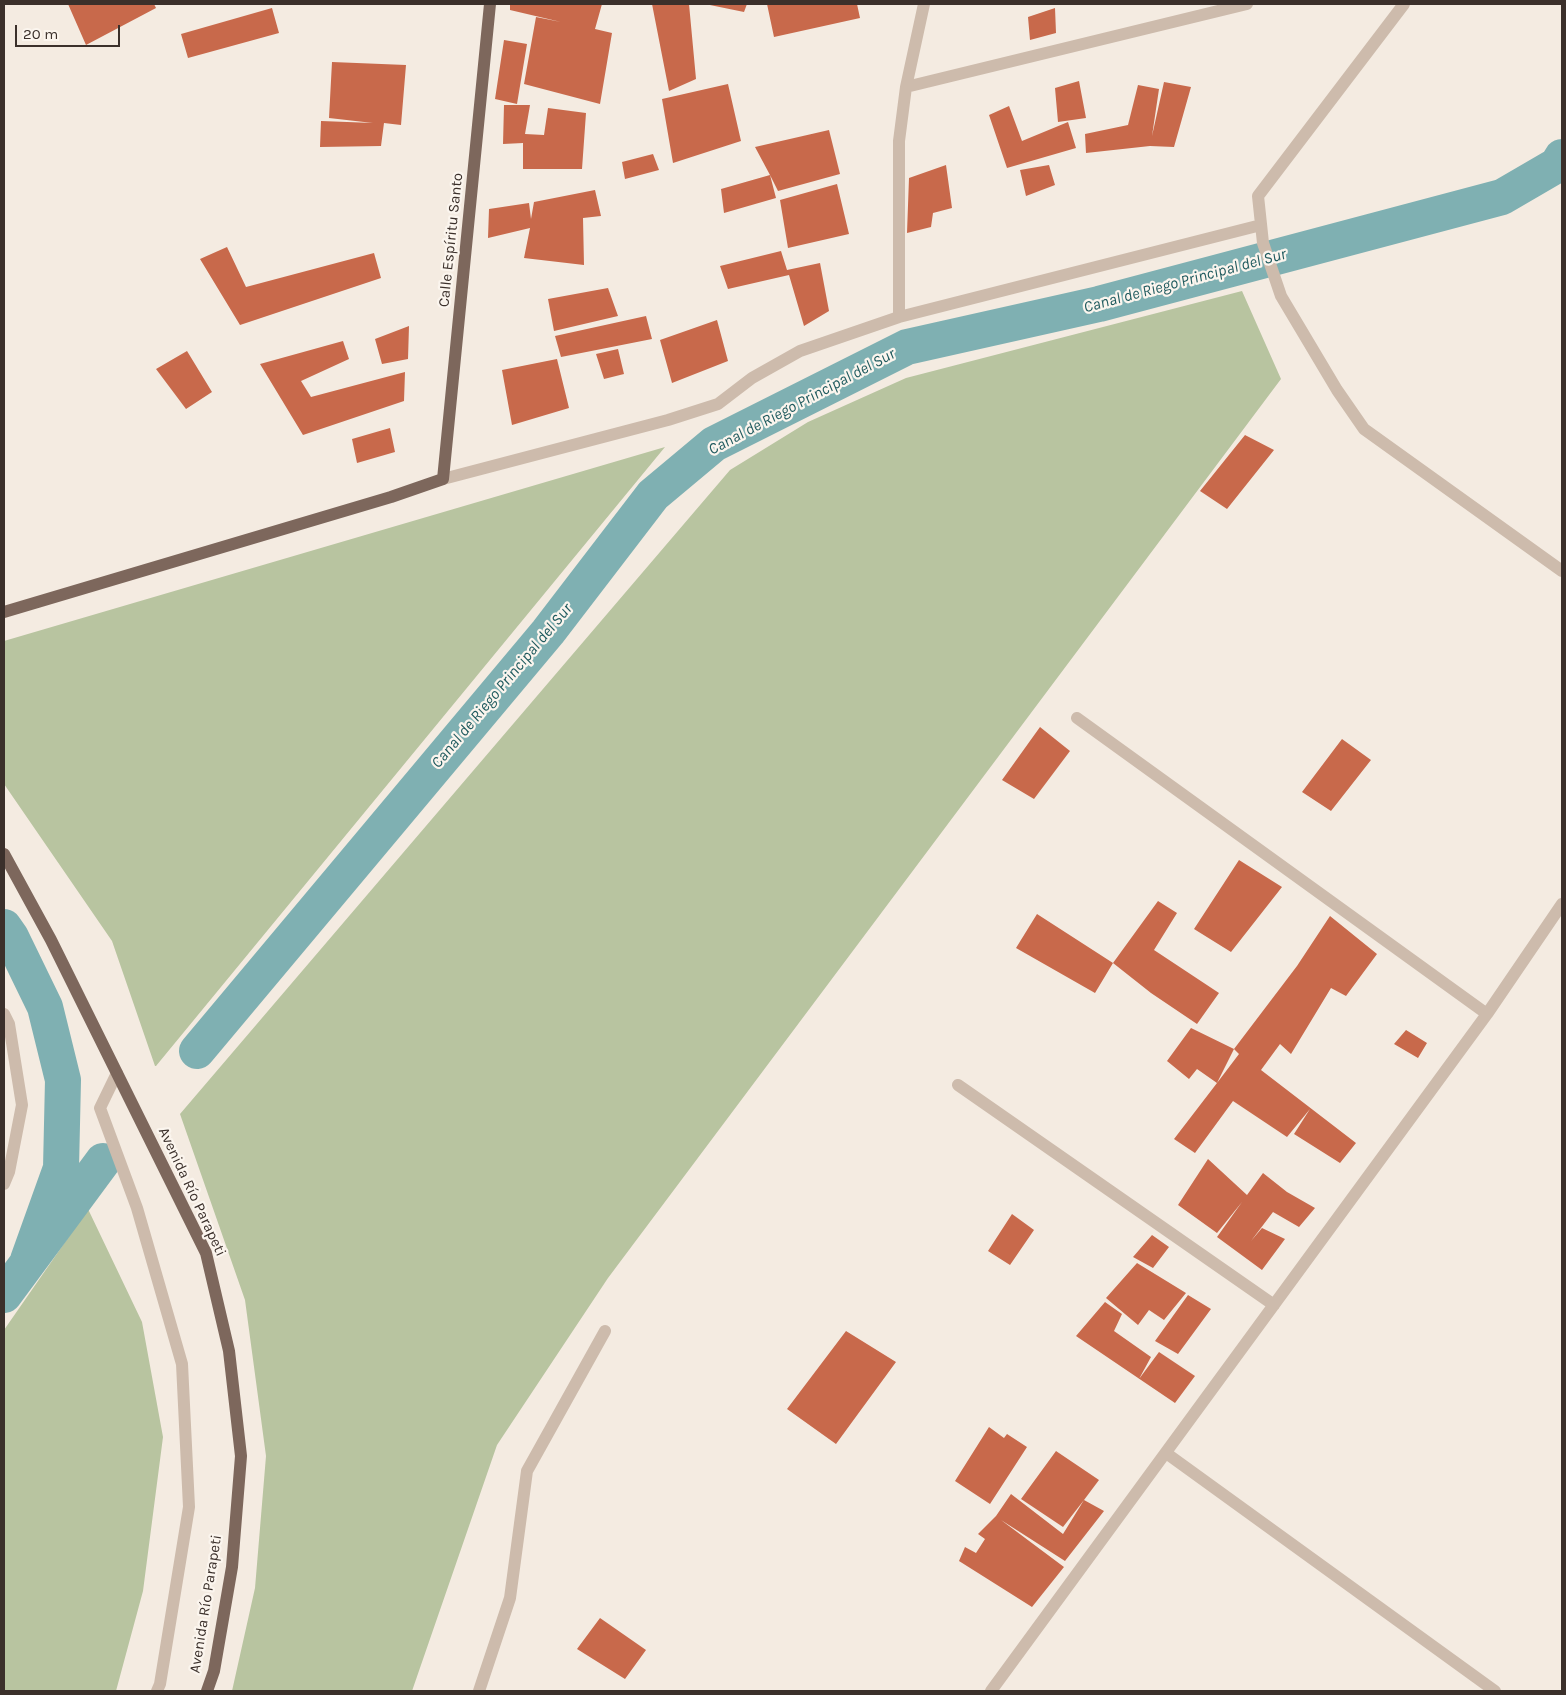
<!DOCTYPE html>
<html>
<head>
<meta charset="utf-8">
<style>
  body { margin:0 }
  #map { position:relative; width:1566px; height:1695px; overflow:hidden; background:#f4ebe1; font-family:Karla,sans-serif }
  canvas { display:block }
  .frame { position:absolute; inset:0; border:5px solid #3b302b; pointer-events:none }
  .scale { position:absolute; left:15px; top:25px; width:105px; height:22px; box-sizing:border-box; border:2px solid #3b302b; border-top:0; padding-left:6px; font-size:15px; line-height:18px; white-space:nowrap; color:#3b302b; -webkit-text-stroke:4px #fbf5ee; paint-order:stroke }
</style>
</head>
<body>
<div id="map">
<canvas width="1566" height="1695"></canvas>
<div class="frame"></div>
<div class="scale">20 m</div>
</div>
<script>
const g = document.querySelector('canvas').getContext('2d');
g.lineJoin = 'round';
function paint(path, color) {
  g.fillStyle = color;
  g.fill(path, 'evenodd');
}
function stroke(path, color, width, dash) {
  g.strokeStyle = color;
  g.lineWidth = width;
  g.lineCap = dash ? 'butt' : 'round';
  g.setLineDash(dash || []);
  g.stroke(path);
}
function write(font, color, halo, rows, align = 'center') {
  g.font = font + ' Karla,sans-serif';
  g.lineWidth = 4.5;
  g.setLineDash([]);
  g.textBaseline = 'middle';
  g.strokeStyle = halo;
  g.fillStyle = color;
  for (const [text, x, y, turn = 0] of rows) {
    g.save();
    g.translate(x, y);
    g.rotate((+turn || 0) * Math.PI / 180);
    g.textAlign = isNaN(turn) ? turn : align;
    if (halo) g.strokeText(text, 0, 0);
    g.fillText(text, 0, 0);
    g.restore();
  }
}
const green = new Path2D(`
  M1242 291 1281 379 608 1278 497 1445 412 1691H232L255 1588 266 1456 245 1300 180 1114 730 470 808 422 906 378Z
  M665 447 156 1066H155L112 941 4 784V641Z
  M88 1209 142 1322 163 1437 143 1591 116 1691H4V1330Z`);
const canal = new Path2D(`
  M4 927 11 937 45 1007 63 1080 61 1168 28 1260
  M197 1051 548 632 653 495 714 444 907 347 1099 304 1502 197 1557 165 1562 157
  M4 1295 103 1161`);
const building = new Path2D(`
  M68 4H154L156 8 86 45Z
  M510 4H602L595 29 612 33 600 104 524 84 536 17 561 22 510 10Z
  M652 4H689L696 79 669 91Z
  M705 4H747L744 12Z
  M767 4H857L860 18 774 37Z
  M272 8 279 33 188 58 181 34Z
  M1055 8 1056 33 1030 40 1028 17Z
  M504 40 527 44 517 104 495 99Z
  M332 62 406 65 401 125 384 123 381 146 320 147 321 121 373 123 329 118Z
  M1079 81 1086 118 1058 122 1055 88Z
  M1164 82 1191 87 1174 147 1150 146 1086 153 1085 134 1128 125 1138 85 1159 89 1152 136Z
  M728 84 741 141 673 163 662 99Z
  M504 105H530L525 134 544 135 548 108 586 113 582 169H523V143L503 144Z
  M1009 106 1022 141 1068 122 1076 148 1007 168 989 115Z
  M829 130 840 174 778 191 770 175 776 198 724 213 721 189 770 175 755 147Z
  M653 154 659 170 625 179 622 162Z
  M946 165 952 208 933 213 931 227 907 233 909 178Z
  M1049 165 1055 185 1026 196 1020 170Z
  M837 184 849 234 788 248 780 200Z
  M595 190 601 216 583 218 584 265 524 258 530 228 488 238 489 209 529 203 531 219 534 202Z
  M227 247 246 287 374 253 381 278 240 325 200 259Z
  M781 251 787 270 820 263 829 311 804 326 789 275 728 289 720 266Z
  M608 288 618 316 554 331 548 299Z
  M646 316 652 339 561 357 555 336Z
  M717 320 728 361 672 383 660 340Z
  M409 326 408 359 382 364 375 339Z
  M343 341 349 359 301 381 311 397 405 372 404 401 303 435 260 364Z
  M618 349 624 374 604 379 596 354Z
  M187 351 212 392 186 409 156 369Z
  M557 359 569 408 512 425 502 370Z
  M390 428 395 452 357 463 352 439Z
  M1245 435 1274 450 1227 509 1200 491Z
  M1040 727 1070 751 1034 799 1002 780Z
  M1342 739 1371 760 1331 811 1302 792Z
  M1239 860 1282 887 1231 952 1194 929Z
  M1158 901 1177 913 1154 950 1219 993 1197 1024 1151 993 1113 963 1095 993 1016 948 1037 914 1113 963Z
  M1330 916 1377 954 1346 996 1331 988 1291 1054 1280 1044 1261 1070 1356 1143 1340 1163 1294 1134 1310 1109 1287 1137 1233 1101 1195 1153 1174 1139 1217 1083 1197 1069 1189 1079 1167 1061 1191 1028 1234 1049 1297 966ZM1234 1049 1239 1054 1217 1083Z
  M1406 1030 1427 1043 1418 1058 1394 1044Z
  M1208 1159 1247 1195 1263 1173 1287 1192 1315 1208 1299 1227 1273 1212 1251 1241 1262 1228 1285 1239 1262 1270 1217 1237 1242 1202 1217 1233 1178 1205Z
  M1012 1214 1034 1230 1010 1265 988 1251Z
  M1152 1235 1169 1247 1153 1268 1133 1257Z
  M1137 1263 1186 1293 1164 1320 1149 1310 1138 1325 1106 1298Z
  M1188 1295 1211 1309 1178 1354 1155 1341Z
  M1105 1302 1122 1314 1114 1331 1151 1357 1139 1379 1159 1352 1195 1376 1175 1403 1076 1336Z
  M846 1331 896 1362 836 1444 787 1409Z
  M989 1427 1004 1438 1007 1434 1027 1447 990 1504 955 1481Z
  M1056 1451 1099 1480 1084 1500 1104 1511 1065 1561 1001 1520 1064 1567 1032 1607 959 1561 965 1547 976 1553 985 1539 978 1534 996 1516 1011 1494 1063 1534 1084 1500 1063 1527 1021 1499Z
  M600 1618 646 1650 625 1679 577 1649Z`);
const minor = new Path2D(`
  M1404 4 1258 196 1263 243 1281 296 1337 390 1364 429 1562 571
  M906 87 1247 4
  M899 317V141L906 87 924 4
  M443 479 668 420 718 404 752 378 800 351 899 317 1261 225
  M1077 718 1487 1014
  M4 1014 9 1024 22 1105 9 1172 4 1184
  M117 1073 100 1108 137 1208 182 1364 189 1507 160 1684 157 1691
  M958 1085 1274 1305
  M1166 1453 1495 1691
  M479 1691 510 1598 527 1471 605 1331
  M991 1691 1487 1014 1562 904`);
const major = new Path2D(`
  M4 612 391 497 443 479 490 4
  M4 854 51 940 206 1253 229 1351 241 1456 232 1567 214 1671 207 1691`);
const streetNames = [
  ["Calle Espíritu Santo",451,240,-84],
  ["Avenida Río Parapeti",192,1192,65],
  ["Avenida Río Parapeti",206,1604,-81]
];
const waterNames = [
  ["Canal de Riego Principal del Sur",1185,281,-15],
  ["Canal de Riego Principal del Sur",802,402,-28],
  ["Canal de Riego Principal del Sur",502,686,-50]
];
paint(green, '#b8c4a0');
stroke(canal, '#7fb0b2', 36);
paint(building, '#c8694b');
stroke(minor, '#cdbbac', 12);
stroke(major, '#7d675c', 12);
write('15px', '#3b302b', '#fbf5ee', streetNames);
write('italic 16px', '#1f5a5e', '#fbf5ee', waterNames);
</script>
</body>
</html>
